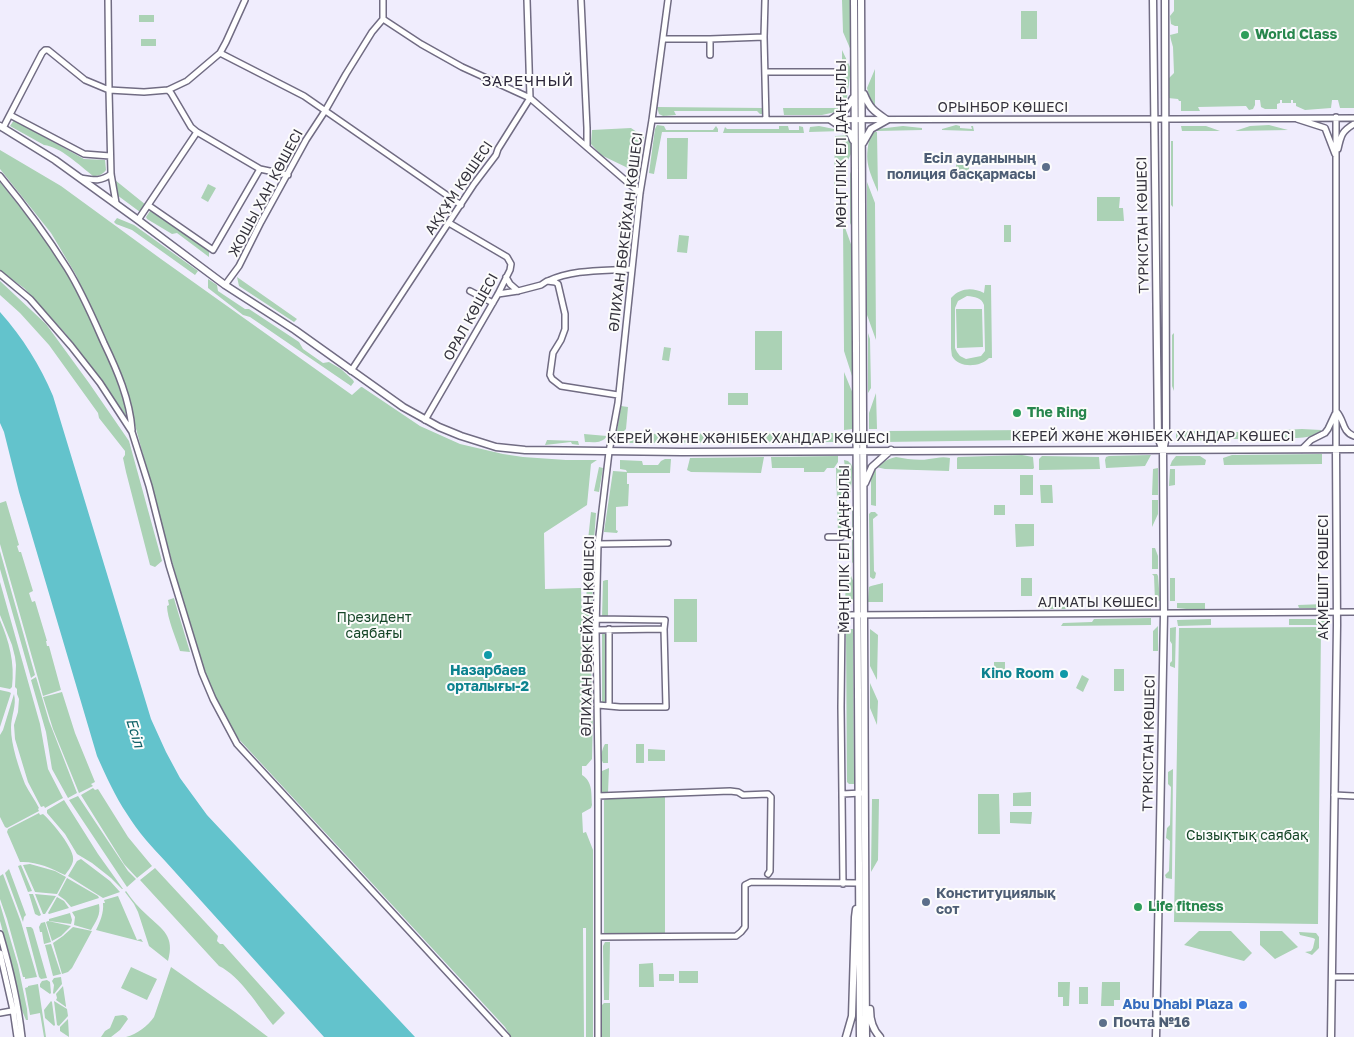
<!DOCTYPE html>
<html>
<head>
<meta charset="utf-8">
<style>
  body { margin:0 }
  canvas { display:block; background:#f0edfd }
</style>
</head>
<body>
<canvas width="1354" height="1037"></canvas>
<script>
const g = document.querySelector('canvas').getContext('2d');
g.lineJoin = 'round';
function paint(path, color) {
  g.fillStyle = color;
  g.fill(path, 'evenodd');
}
function stroke(path, color, width, dash) {
  g.strokeStyle = color;
  g.lineWidth = width;
  g.lineCap = dash ? 'butt' : 'round';
  g.setLineDash(dash || []);
  g.stroke(path);
}
function write(font, color, halo, rows, align = 'center') {
  g.font = font + ' "Golos Text",sans-serif';
  g.lineWidth = 4;
  g.setLineDash([]);
  g.textBaseline = 'middle';
  g.strokeStyle = halo;
  g.fillStyle = color;
  for (const [text, x, y, turn = 0] of rows) {
    g.save();
    g.translate(x, y);
    g.rotate((+turn || 0) * Math.PI / 180);
    g.textAlign = isNaN(turn) ? turn : align;
    if (halo) g.strokeText(text, 0, 0);
    g.fillText(text, 0, 0);
    g.restore();
  }
}
const green = new Path2D(`
  M842 0H851L852 53 843 32Z
  M1174 0H1354V108H1340L1338 100H1332L1331 108 1305 110 1296 106V103H1293V100H1291V103H1282V100H1280V103L1277 104V109H1265L1261 107 1260 100H1255V105L1253 109 1249 110 1246 106 1198 107 1200 111H1181V101H1179L1178 99 1168 98V79L1174 73 1173 47 1171 40 1170 35 1178 33V26H1175L1171 24 1170 16 1174 11Z
  M1021 11H1037V39H1021Z
  M139 15H154V22H139Z
  M141 39H156V46H141Z
  M842 50 851 69 846 104 840 111 822 115H784L783 108H842Z
  M875 69V106L872 105 867 88Z
  M657 107 764 108 763 114H760L757 111H674L676 115 663 116 659 114Z
  M14 120 84 159 105 160 106 170C102 175 99 176 93 176 79 165 61 147 44 145L10 126Z
  M657 125 664 126 666 130H713L716 126 718 129V132H662L654 174 649 173 655 129Z
  M956 125 960 126V128L972 129 971 126H973L974 131 942 130V129Z
  M1269 125 1288 130 1235 131 1250 126Z
  M779 126H788L789 130H799V126L803 127 804 133H723L725 127 727 129H779Z
  M819 126C828 128 835 129 843 131L809 132 810 127Z
  M903 126 922 128V130L877 131V129Z
  M1181 126H1206L1220 131H1182Z
  M631 128 644 137 632 170 601 155 591 144 592 130Z
  M871 132H877L878 192C867 166 864 160 871 132Z
  M851 135V154L834 187 835 136Z
  M667 138H688L687 179H667Z
  M1171 141H1173V207L1171 205Z
  M0 150 61 186 161 259 352 395 361 387H362L420 426 460 444 503 454 523 457 566 460H597L591 464 587 505 544 533 545 589 581 588 582 613H590L593 614 592 646H582V661L589 660 591 664 592 692H582V697L592 698V705L585 709 582 706V713H593L592 759 586 766H582V775C593 782 591 793 592 805L591 808 582 813 583 833 586 832 593 850V1037H586V928H583L584 1037H511L505 1027 235 735 219 708 199 661 122 377 76 275 51 233 0 169Z
  M956 164H969V172H956Z
  M852 169V227L850 223V174Z
  M115 180 146 205 140 212 117 195Z
  M0 182C21 208 44 237 62 265 92 313 114 366 129 420L99 377 65 333 24 288 0 271Z
  M867 182 875 203 876 340 867 315Z
  M208 184 216 188 208 202 201 198Z
  M1097 197H1120L1119 208H1123L1124 221H1097Z
  M153 210 209 251V257L177 233 172 234 147 219 146 217 150 211Z
  M117 218 134 225 198 271 195 275 132 230 116 224 114 222Z
  M843 222 852 247V376L844 351Z
  M1004 225H1011V242H1004Z
  M679 235 689 236 687 253 677 252Z
  M237 277 297 319 294 322 239 286Z
  M208 279 217 285 218 291 245 309H249L299 342 303 349 323 363 329 362 341 369 353 380 354 382 351 386 250 317 243 315 208 288Z
  M0 281 46 324 89 383 129 441 162 561 155 567 150 565 126 472 123 458 125 455V451L99 418 98 413 49 345 20 313 0 295Z
  M985 285H991L992 358H989C981 367 959 369 952 356 952 356 951 349 951 348V298C960 288 972 287 984 293ZM967 296C975 297 981 297 984 305L985 351 981 356 966 359 960 356 957 352 955 348V308L958 301Z
  M956 309H982L983 347 957 348Z
  M755 331H782V370H755Z
  M868 333 870 339 871 388 868 393Z
  M1174 333V391L1172 386V335Z
  M664 347 671 348 669 361 662 360Z
  M844 372 853 394V429L844 430Z
  M728 393H748V405H728Z
  M876 393 877 429H869V413Z
  M621 406 628 407 626 429 624 431H617Z
  M1302 429 1321 430V432C1307 439 1299 438 1284 438L1283 430Z
  M1033 430 1028 440 883 442 888 431Z
  M1176 431H1218V441L1176 440Z
  M1224 432H1246V439H1224Z
  M840 433V442L625 443 626 434Z
  M584 434 607 436C602 444 593 442 585 442Z
  M547 440 578 441 579 445 572 444 571 442 545 445Z
  M1322 454V464L1224 465 1223 458 1232 455Z
  M1022 455 1033 457 1034 468 1033 469H957V458L958 457Z
  M1151 455 1145 466 1106 468 1105 460 1106 457 1109 456Z
  M838 456V462L834 468H827L824 472H804V468H772L771 457Z
  M1042 456 1099 457 1100 469 1039 470V459Z
  M1176 456H1200L1206 460 1205 465 1170 466 1172 461Z
  M764 457 761 473 691 472 687 470 690 458Z
  M896 457C907 459 919 461 929 459 937 458 942 456 950 458L949 471 885 469 876 467V506L871 505V473C877 466 886 459 896 457Z
  M665 459H671L670 473H627V484H629L628 506 616 507V530L618 531 617 533 604 532 613 471 627 472 626 470 620 469V460L642 461 643 465H658L661 461Z
  M844 460 848 461 851 464 853 468 851 490 842 512 841 534H838L836 468H845Z
  M599 467 603 468 599 492 594 491Z
  M1158 468V495H1152L1153 469Z
  M1170 469H1175V485L1169 486Z
  M1020 475H1033V495H1020Z
  M1040 485H1052L1053 503H1041Z
  M1152 500H1158V514L1152 527Z
  M6 501 19 545 17 546 19 552H21L33 591 29 593 32 602 35 601 47 641H46L47 646H49L61 690 43 696 0 544V503Z
  M854 505V565L852 562V508Z
  M994 505H1005V515H994Z
  M591 512 596 513 594 541 588 540Z
  M871 512H875L878 515 873 519 874 571 876 573 875 578 873 579 870 577 869 514Z
  M1015 524H1034V546L1016 547Z
  M588 548H593L594 550 592 606 590 608H586Z
  M1152 548H1155L1158 556V569H1152Z
  M0 551 35 675 31 678 0 569Z
  M847 566 854 583V601H845Z
  M1152 574H1157L1158 576 1160 601H1155L1154 576Z
  M1021 578H1032V596H1021Z
  M1170 578H1175V601H1170Z
  M606 580H608V618H602L603 581Z
  M0 582 40 724 48 769 63 798 45 808 44 806 41 807 28 782 15 739 14 725 18 712 19 699 17 694V689L15 687 16 665 15 657 12 645 0 615Z
  M883 583V602H868L869 587 871 586Z
  M174 598 175 602 190 652 180 651C176 638 167 618 167 606L169 605 168 600Z
  M674 599H697V642H674Z
  M1067 603 1066 609H1045L1043 608 1042 604Z
  M1177 603H1205V611L1177 608Z
  M1325 604V608H1299L1298 605Z
  M1151 618V625L1061 626 1063 623 1092 622 1094 619Z
  M1211 619V625L1178 626 1177 620Z
  M1289 619H1325V625H1289Z
  M0 620C9 641 15 663 12 687L10 689 0 687Z
  M1158 626V651H1153V631Z
  M1176 627 1175 668 1170 666V663L1172 661V644L1170 641V628Z
  M1321 627 1318 924 1174 922 1179 628Z
  M846 629H853L854 784H849L847 782Z
  M870 629 878 635 877 680 870 666Z
  M602 634H607L606 703H602Z
  M994 662H1005V678H994Z
  M1114 669H1124V691H1114Z
  M1082 675 1089 679 1083 692 1076 688Z
  M36 677 49 721 77 793 68 798 52 769 46 732 31 680Z
  M870 683 878 701 877 725 870 708Z
  M0 690 9 692 11 693 0 727Z
  M62 692 75 733 95 782 91 784 93 786 79 793 53 729 43 697Z
  M14 694C17 705 11 716 11 728 11 745 19 768 25 784 29 792 35 800 39 808L38 809 39 811 7 828 5 827 0 817V735L3 730Z
  M605 744H608V763H603C600 757 602 749 605 744Z
  M636 744H644V763H636Z
  M648 749 665 750V761H648Z
  M609 768 608 793H602V771Z
  M1173 769 1172 879 1166 878 1165 875 1169 871 1170 841 1166 838 1167 828 1170 825 1171 787 1168 784V772Z
  M93 788 95 790 98 789 128 837 152 866 137 878 124 864 81 795Z
  M1031 792V806H1013V793Z
  M978 794H999L1000 834H978Z
  M665 795V935H604V800L606 798Z
  M78 796 128 871 136 879 127 887 69 800Z
  M872 799H879L878 860 871 872Z
  M64 800 98 854 123 889H122L111 878 92 863 77 854 65 834 47 813V810Z
  M1010 812H1032L1031 824 1010 823Z
  M39 813 40 815 43 814C51 821 76 850 73 861 72 866 68 871 65 875 51 868 36 861 20 862L7 832 8 829Z
  M81 859 110 881 120 892 103 898 68 876 77 861Z
  M30 864 55 871 66 877 57 894 35 892 23 865Z
  M21 865 32 891 28 892 18 866Z
  M155 868 218 936 217 941 220 944H223L285 1013 273 1025C258 1006 240 976 219 966L140 880Z
  M9 869 26 915 24 917 23 922 5 873Z
  M3 874 21 922 37 977 25 979V977H23L7 919 0 899V876Z
  M67 878 98 896 99 898 71 907 65 900 58 895Z
  M126 891C132 900 139 908 147 915 163 930 175 936 168 961L149 946 138 912 134 904 125 892Z
  M29 894H33L41 915 39 916 35 914Z
  M35 894 56 896 45 914H43Z
  M118 896 137 940 141 939 143 942 96 930C100 922 104 913 103 903H105L104 900Z
  M57 897 64 901 69 908 49 914 48 913Z
  M0 904 18 965 27 1009 28 1020H26L21 1008 12 966 0 921Z
  M99 904C101 915 96 921 91 930L74 925 75 917 72 912Z
  M70 913 72 920 71 924 49 921V919Z
  M48 921 71 926 61 936 52 941 46 922Z
  M45 922 51 942 44 944 42 932H40L39 927 41 923Z
  M26 927H31L33 929 47 978 41 979 39 977Z
  M73 927 92 931 72 968 68 972 62 974 53 943 63 936Z
  M1199 931H1231L1252 953 1244 961 1184 945Z
  M1260 931H1282L1298 947 1275 959 1260 945Z
  M1299 932 1316 933 1319 937V948L1312 955 1305 952 1311 951 1313 948 1315 939 1313 938 1300 935Z
  M605 942H610L609 1000H604L603 946Z
  M51 944 61 974 53 976 45 945Z
  M653 963 654 987H639V964Z
  M131 967 157 979 147 1000 121 988Z
  M171 967 235 1012 268 1037H126C137 1034 148 1026 154 1017Z
  M679 971H698V983H679Z
  M659 974H674V981H659Z
  M61 977 62 984 54 994 53 993 54 985 52 981 54 978Z
  M47 980 50 982 51 993 50 994 40 987V984L42 981Z
  M1058 982H1070L1069 1006H1063V997H1058Z
  M1102 982H1120V1000H1114V1006H1101Z
  M38 984 46 1037H44L40 1013 30 1015 25 988 28 987V986Z
  M63 986 66 1006V1007L56 1000 57 998 56 994Z
  M1079 987H1088V1004H1079Z
  M51 1001 52 1002 55 1025 54 1026 45 1018 44 1010Z
  M54 1001 67 1009 68 1016 59 1026 57 1025Z
  M604 1003H610V1037H602V1005Z
  M123 1015 126 1016 128 1019 120 1030 111 1037H101L105 1031 110 1028 115 1016Z
  M68 1019 69 1037 60 1031V1027Z`);
const water = new Path2D(`
  M0 312C23 338 40 365 53 396L151 719 166 752 180 778 207 815 415 1037H324L166 862C152 847 138 832 127 814 115 796 106 776 97 756L19 492 4 432 0 423Z`);
const minor = new Path2D(`
  M383 0V19
  M581 0 587 128V147
  M765 0 764 37 766 120
  M383 19 421 44 462 67 530 98 640 193
  M663 39H710L764 37
  M710 39V55
  M220 53 304 96 461 205
  M765 72H839
  M168 90 171 93 191 127 197 132
  M10 115 84 154 110 156
  M1336 117V449
  M1297 119 1325 128 1335 154
  M652 120 1176 119 1354 118
  M3 128 42 53 45 50H48L85 80 109 90 108 0
  M1338 149C1341 135 1342 131 1354 124
  M260 169 288 175
  M0 176C24 205 47 236 67 268 82 292 93 318 104 343 117 370 130 400 132 430
  M81 178C93 180 101 182 111 174
  M116 203 111 174 109 90 144 92 168 90 187 81 220 53 226 42 245 0
  M138 220 197 132 260 169 213 250 148 205
  M0 274 30 299 71 346 100 383 132 432 149 486 169 565 202 673 213 699 237 744 507 1037
  M506 277 510 284 518 291
  M548 281C574 269 603 271 631 269
  M225 285 239 266 261 222 306 140 325 111 346 74 372 32 383 19
  M470 291 493 303
  M498 294 518 291 541 285 547 281 555 282 558 284 565 314V329L561 340 553 353 550 375 552 379 561 386 618 395
  M351 371 474 184 496 155 498 149 530 98 527 0
  M1336 411C1345 420 1341 431 1354 436
  M425 420 498 294 510 270 511 264 507 257 449 223
  M1302 449 1311 440 1325 433 1328 429 1335 414
  M828 537H841
  M598 544 668 543
  M609 629V706
  M596 630 664 629 665 620 597 619
  M598 705 620 707H666L664 629
  M842 794 862 793
  M1334 795 1354 796
  M598 796 730 791 738 792 743 795 768 794 771 797 770 871 768 874
  M843 884 841 707 842 615 1354 612
  M0 934C10 968 18 1002 22 1037
  M598 937 736 936 741 932 745 927V885L751 882 859 883
  M0 953 13 1010 17 1037
  M1332 977H1354
  M0 1013 17 1010
  M598 1037V765L596 630 598 544 609 452 618 403 640 193 652 120 668 0`);
const major = new Path2D(`
  M854 0 860 1037
  M861 0 866 1037
  M1153 0 1158 437 1162 448
  M853 98 846 109 831 120 850 133 853 140
  M0 126 55 160 138 220 225 285 295 330 403 407 439 427 461 436 496 447 525 450 682 452 1354 449
  M863 143 871 129 887 120C874 111 870 109 864 94
  M865 483 872 467 891 450
  M870 1009C870 1019 873 1030 880 1037
  M846 1037 852 1016 855 917 856 909
  M1156 1037 1164 614 1163 450 1166 437 1165 0
  M1331 1037 1337 625 1336 449`);
const markers = [
  [1245,35,5,"#2e9e5b"],
  [1046,167,5,"#5c6f8a"],
  [1017,413,5,"#2e9e5b"],
  [488,655,5,"#0f9aa8"],
  [1064,674,5,"#0f9aa8"],
  [926,902,5,"#5c6f8a"],
  [1138,907,5,"#2e9e5b"],
  [1243,1005,5,"#3f7fe0"],
  [1103,1023,5,"#5c6f8a"]
];
const leisureNames = [
  ["World Class",1255,35],
  ["The Ring",1027,413],
  ["Life fitness",1148,907]
];
const streetNames = [
  ["ОРЫНБОР КӨШЕСІ",1003,108],
  ["МӘҢГІЛІК ЕЛ ДАҢҒЫЛЫ",842,144,-90],
  ["АҚҚҰМ КӨШЕСІ",459,188,-56],
  ["ЖОШЫ ХАН КӨШЕСІ",266,193,-62],
  ["ТҮРКІСТАН КӨШЕСІ",1143,225,-91],
  ["ӘЛИХАН БӨКЕЙХАН КӨШЕСІ",626,232,-83],
  ["ОРАЛ КӨШЕСІ",471,317,-61],
  ["КЕРЕЙ ЖӘНЕ ЖӘНІБЕК ХАНДАР КӨШЕСІ",1153,437],
  ["КЕРЕЙ ЖӘНЕ ЖӘНІБЕК ХАНДАР КӨШЕСІ",748,439],
  ["МӘҢГІЛІК ЕЛ ДАҢҒЫЛЫ",845,549,-90],
  ["АҚМЕШІТ КӨШЕСІ",1324,577,-90],
  ["АЛМАТЫ КӨШЕСІ",1098,603],
  ["ӘЛИХАН БӨКЕЙХАН КӨШЕСІ",588,636,-89],
  ["ТҮРКІСТАН КӨШЕСІ",1149,743,-89]
];
const serviceNames = [
  ["Есіл ауданының",1036,159,"right"],
  ["полиция басқармасы",1036,175,"right"],
  ["Конституциялық",936,894],
  ["сот",936,910],
  ["Почта №16",1113,1023]
];
const parkNames = [
  ["Президент",374,618],
  ["саябағы",374,634],
  ["Сызықтық саябақ",1247,836]
];
const cultureNames = [
  ["Назарбаев",488,671],
  ["орталығы-2",488,687],
  ["Kino Room",1054,674,"right"]
];
const shopNames = [
  ["Abu Dhabi Plaza",1233,1005]
];
const neighbourhoodNames = [
  ["ЗАРЕЧНЫЙ",528,81]
];
const waterNames = [
  ["Есіл",135,733,73]
];
paint(green, '#abd2b5');
paint(water, '#63c3cc');
stroke(minor, '#716c83', 8);
stroke(major, '#716c83', 9);
stroke(minor, '#fff', 5);
stroke(major, '#fff', 6);
for (const [x, y, r, color] of markers) {
  const dot = new Path2D();
  dot.arc(x, y, r, 0, 2 * Math.PI);
  g.fillStyle = color;
  g.fill(dot);
  stroke(dot, '#fcfcfc', 2);
}
write('bold 14px', '#27864d', '#fcfcfc', leisureNames, 'left');
write('14px', '#34323c', '#fcfcfc', streetNames);
write('bold 14px', '#4e5e75', '#fcfcfc', serviceNames, 'left');
write('14px', '#164628', '#fcfcfc', parkNames);
write('bold 14px', '#0d838f', '#fcfcfc', cultureNames);
write('bold 14px', '#366cbe', '#fcfcfc', shopNames, 'right');
g.letterSpacing = '1px';
write('15px', '#2a2539', '#fcfcfc', neighbourhoodNames);
g.letterSpacing = '0px';
write('italic 15px', '#106268', '#fcfcfc', waterNames);
</script>
</body>
</html>
